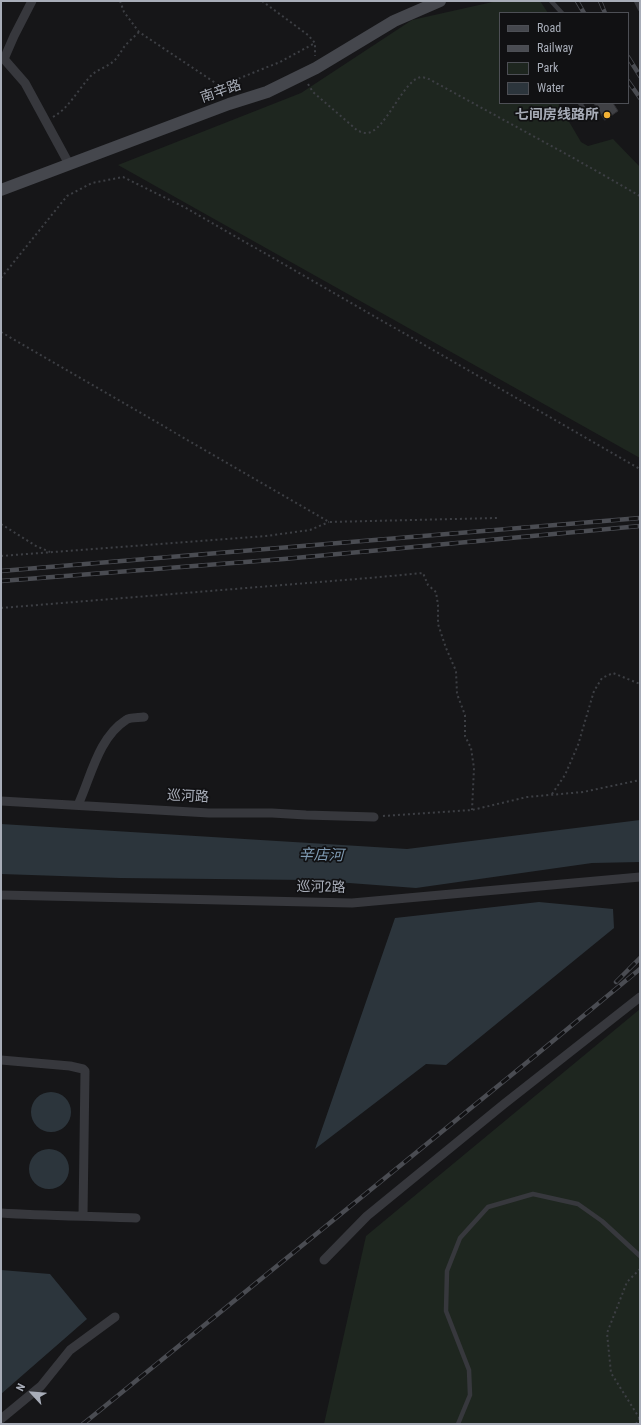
<!DOCTYPE html>
<html>
<head>
<meta charset="utf-8">
<style>
  body { margin:0 }
  #map { position:relative; width:641px; height:1425px; overflow:hidden; background:#161618; font-family:"Roboto Condensed",sans-serif }
  canvas { display:block }
  .frame { position:absolute; inset:0; border:2px solid #a8adb8; pointer-events:none }
  .legend { position:absolute; left:499px; top:12px; width:130px; height:92px; box-sizing:border-box; background:#111113; border:1px solid #4d4f55; margin:0; padding:5px 7px; list-style:none; font-size:12px; color:#a8adb8 }
  .legend li { display:flex; align-items:center; gap:8px; height:20px }
  .legend b { width:20px; border:1px solid #4d4f55 }
  .north { position:absolute; left:12px; top:1373px; width:40px; height:40px; -webkit-text-stroke:3px #111113; paint-order:stroke; rotate:296deg; font-size:11px; font-weight:700; line-height:16px; text-align:center; color:#a8adb8 }
  .north::after { content:''; display:block; margin:auto; width:14px; height:18px; background:#a8adb8; clip-path:polygon(50% 0,100% 100%,50% 72%,0 100%) }
</style>
</head>
<body>
<div id="map">
<canvas width="641" height="1425"></canvas>
<div class="frame"></div>
<ul class="legend">
<li><b style="height:5px;background:#45474d"></b>Road</li>
<li><b style="height:5px;background:#4a4c52"></b>Railway</li>
<li><b style="height:11px;background:#1e261f"></b>Park</li>
<li><b style="height:11px;background:#2c353c"></b>Water</li>
</ul>
<div class="north">N</div>
</div>
<script>
const g = document.querySelector('canvas').getContext('2d');
g.lineJoin = 'round';
function paint(path, color) {
  g.fillStyle = color;
  g.fill(path, 'evenodd');
}
function stroke(path, color, width, dash) {
  g.strokeStyle = color;
  g.lineWidth = width;
  g.lineCap = dash ? 'butt' : 'round';
  g.setLineDash(dash || []);
  g.stroke(path);
}
function write(font, color, halo, rows, align = 'center') {
  g.font = font + ' "Roboto Condensed","Noto Sans SC",sans-serif';
  g.lineWidth = 3.5;
  g.setLineDash([]);
  g.textBaseline = 'middle';
  g.strokeStyle = halo;
  g.fillStyle = color;
  for (const [text, x, y, turn = 0] of rows) {
    g.save();
    g.translate(x, y);
    g.rotate((+turn || 0) * Math.PI / 180);
    g.textAlign = isNaN(turn) ? turn : align;
    if (halo) g.strokeText(text, 0, 0);
    g.fillText(text, 0, 0);
    g.restore();
  }
}
const green = new Path2D(`
  M497 1H540L548 13H500V103H558L581 142 588 146 613 139 640 167V458L118 165 301 93 412 20Z
  M640 1009V1424H324L366 1236Z`);
const water = new Path2D(`
  M640 820V862L592 863 416 888 309 880 120 878 1 874V824L407 849Z
  M539 902 613 909 614 928 446 1065 426 1064 315 1149 395 918Z
  M31 1112a20 20 0 1 1 40 0a20 20 0 1 1-40 0Z
  M29 1169a20 20 0 1 1 40 0a20 20 0 1 1-40 0Z
  M1 1270 50 1274 87 1319 1 1394Z`);
const building = new Path2D(`
  M594 103H613L618 111 605 120Z`);
const path = new Path2D(`
  M120 1 124 12 139 32 220 86 224 94
  M262 1 308 35 315 43V56
  M308 84 313 92 358 131C361 132 364 133 367 133 385 132 403 80 421 77 423 77 425 78 427 78L577 160 640 196
  M220 86 280 62 315 43
  M53 117C69 108 77 91 89 78 96 69 107 68 115 60 118 56 121 52 124 47 128 42 134 37 139 32
  M1 278 67 196 92 183 123 177 186 208 640 469
  M1 332 329 522 497 518
  M1 524 36 546 50 552
  M1 556 266 536 310 530 329 522
  M1 608 369 578 423 573 428 585 436 592 438 605V624L446 648 456 671 457 694 465 715V736L471 748 474 768 472 810
  M552 794 565 775 578 745 594 691 602 678 613 673 640 684
  M383 816 472 810 527 797 583 792 640 780
  M640 1269 627 1282 607 1333 611 1373 640 1419
  M636 1424 639 1419`);
const lane = new Path2D(`
  M551 1 562 13
  M636 1 640 9
  M580 103 589 117
  M458 1424 470 1395 469 1370 446 1311 447 1271 460 1238 488 1207 533 1194 578 1204 602 1221 640 1256`);
const street = new Path2D(`
  M32 1 14 36 4 59 25 83 69 164
  M1 801 209 813H272L306 815 374 817
  M78 805C91 777 98 738 126 720 130 717 139 718 144 717
  M1 895 352 903 640 877
  M1 1060 70 1066 83 1069 85 1071 83 1216
  M1 1213C46 1216 91 1216 136 1218
  M324 1260 367 1216 504 1104 640 997
  M1 1419 41 1386 70 1350 115 1317`);
const secondary = new Path2D(`
  M1 190 229 104 267 92 316 68 394 21 440 1`);
const rail = new Path2D(`
  M577 1 584 13
  M600 1 605 13
  M628 57 640 76
  M628 81 640 98
  M1 571 640 518
  M1 581 284 559 640 526
  M616 982 640 958
  M83 1424 536 1055 640 969`);
const markers = [
  [607,115,4,"#f2b134"]
];
const streetNames = [
  ["南辛路",221,92,-19],
  ["巡河路",188,797,3],
  ["巡河2路",321,888,1]
];
const poiNames = [
  ["七间房线路所",599,115]
];
const waterNames = [
  ["辛店河",321,856,1]
];
paint(green, '#1e261f');
paint(water, '#2c353c');
paint(building, '#404145');
stroke(building, '#303034', 1);
stroke(path, '#3d3f44', 2, [2, 3]);
stroke(lane, '#37383d', 4.5);
stroke(street, '#37383d', 9);
stroke(secondary, '#45474d', 12);
stroke(rail, '#4a4c52', 4.5);
stroke(rail, '#111113', 3, [9]);
for (const [x, y, r, color] of markers) {
  const dot = new Path2D();
  dot.arc(x, y, r, 0, 2 * Math.PI);
  g.fillStyle = color;
  g.fill(dot);
  stroke(dot, '#111113', 1.5);
}
write('14px', '#a8adb8', '#111113', streetNames);
write('bold 14px', '#a8adb8', '#111113', poiNames, 'right');
write('italic 15px', '#7f9bb3', '#111113', waterNames);
</script>
</body>
</html>
